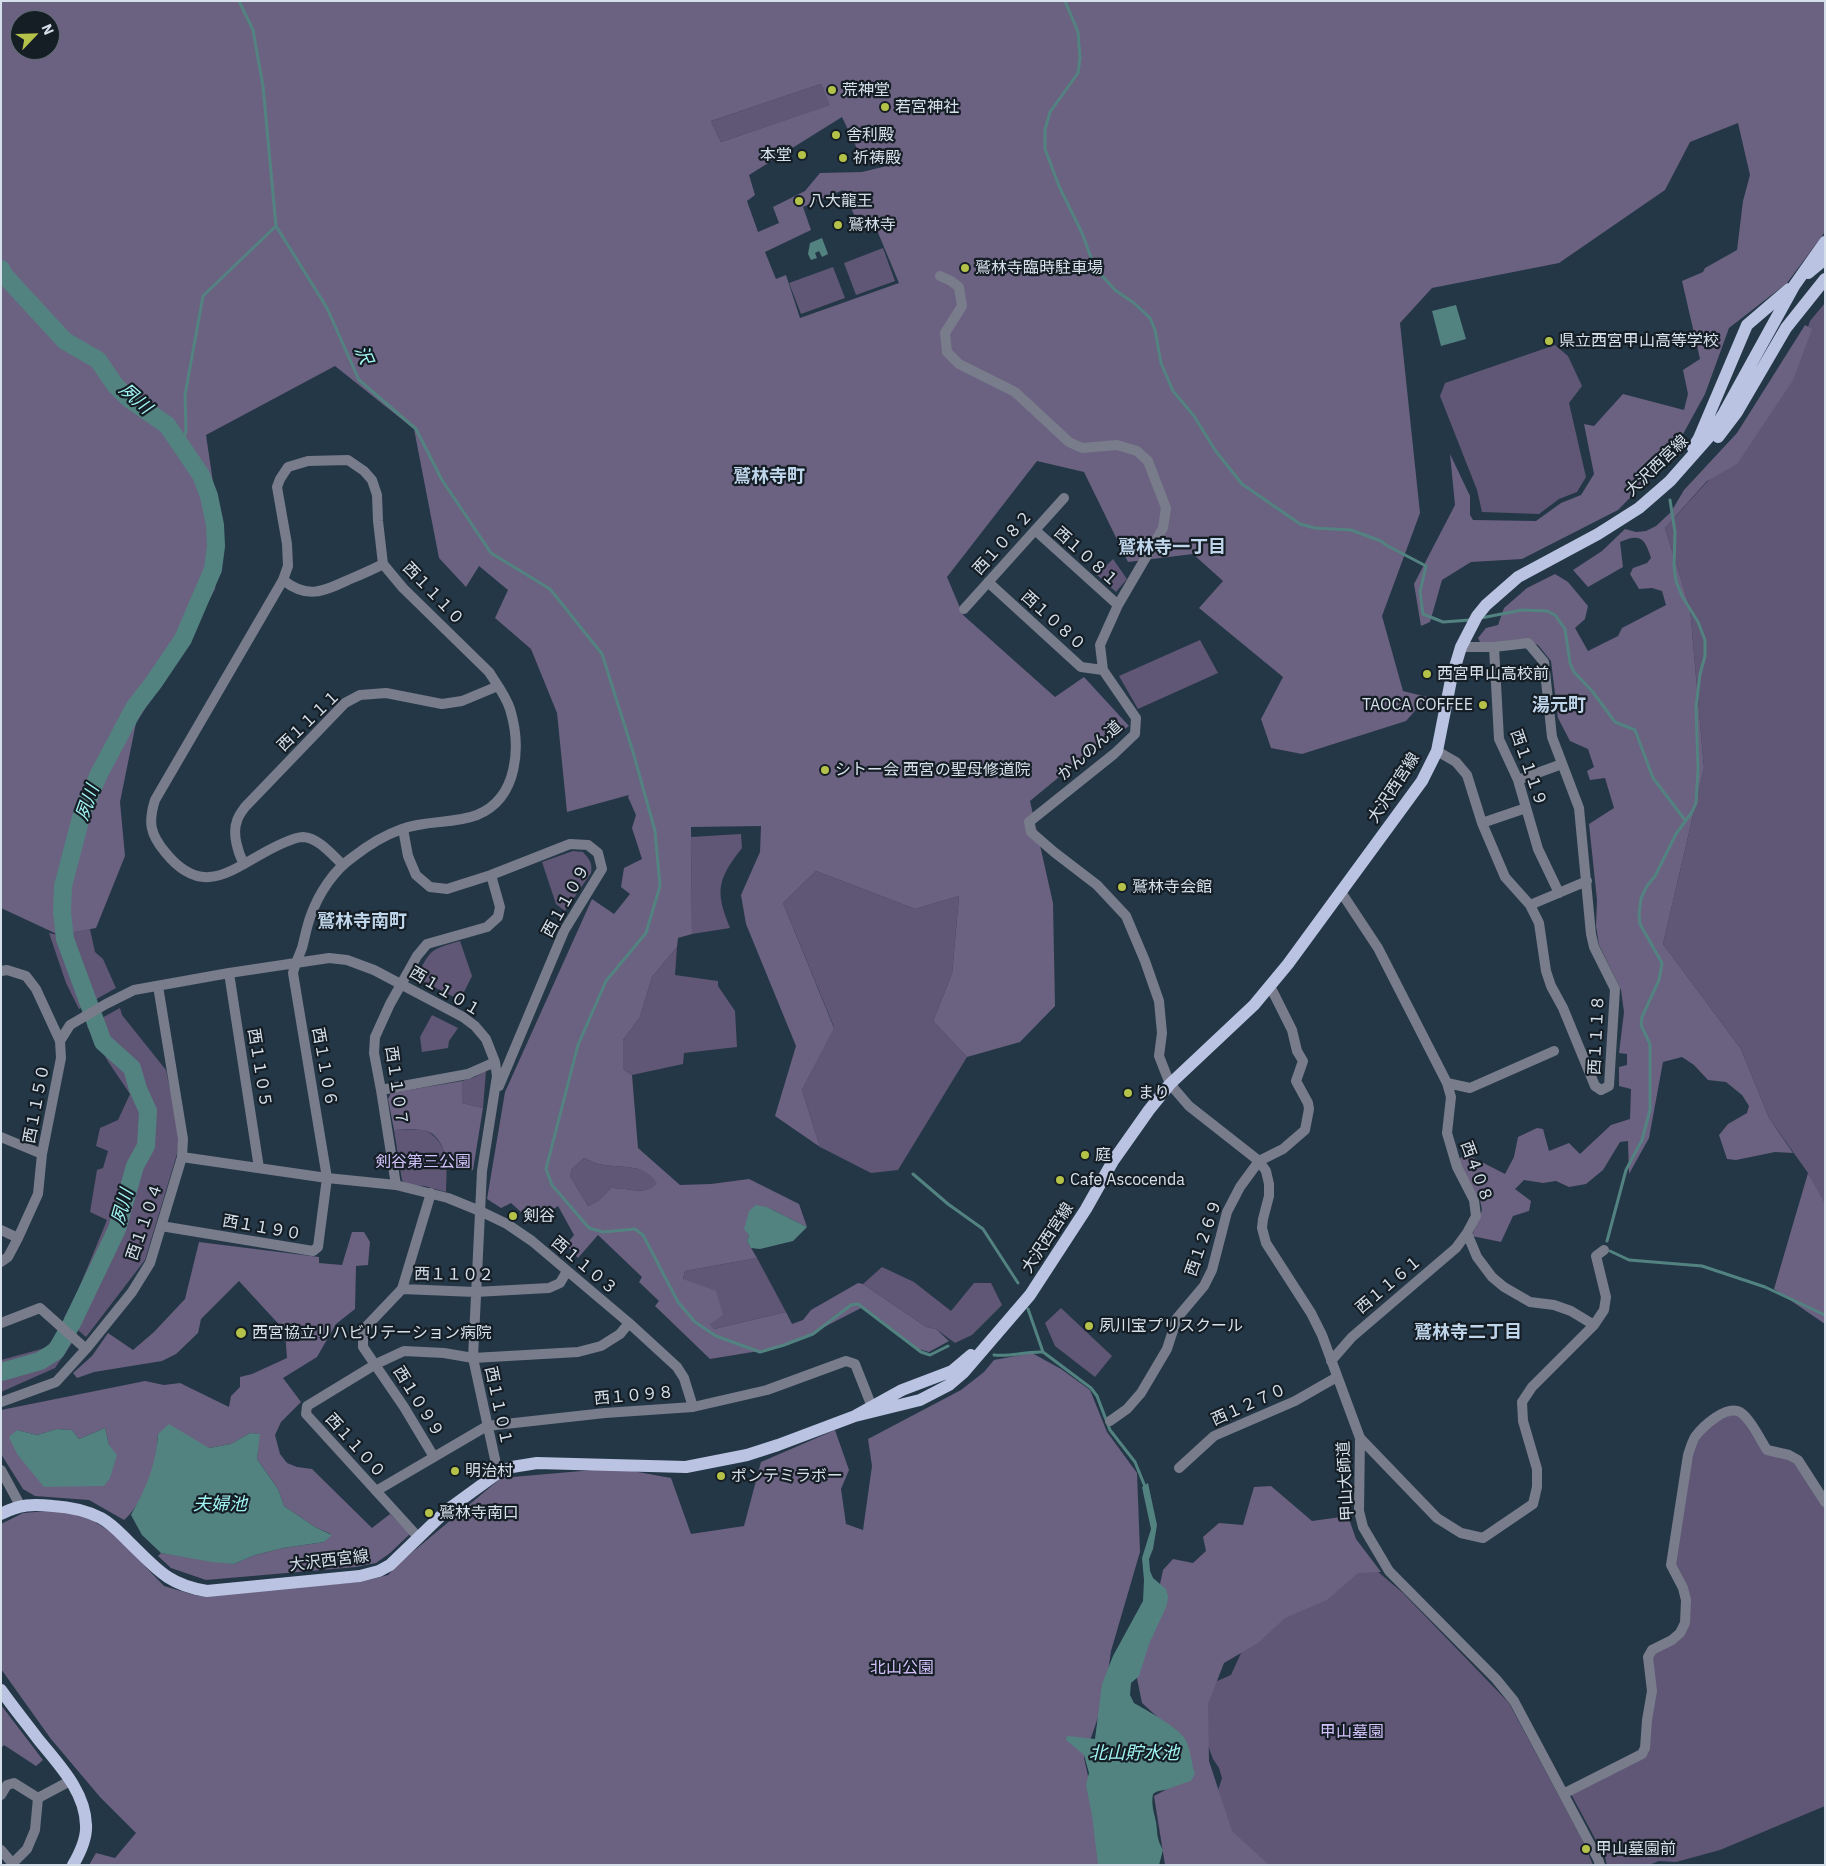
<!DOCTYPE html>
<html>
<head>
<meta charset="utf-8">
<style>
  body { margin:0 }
  #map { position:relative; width:1826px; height:1866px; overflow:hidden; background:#243747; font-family:"IBM Plex Sans",sans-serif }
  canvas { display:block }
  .frame { position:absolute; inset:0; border:2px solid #d5e0eb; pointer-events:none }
  .north { position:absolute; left:10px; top:10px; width:50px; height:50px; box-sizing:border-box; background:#151d25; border:1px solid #626b74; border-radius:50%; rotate:66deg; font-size:14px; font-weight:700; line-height:20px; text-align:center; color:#d5e0eb }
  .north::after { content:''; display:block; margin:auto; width:18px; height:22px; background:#b5c249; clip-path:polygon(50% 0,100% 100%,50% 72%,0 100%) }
</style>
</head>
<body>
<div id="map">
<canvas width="1826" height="1866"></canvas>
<div class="frame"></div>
<div class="north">N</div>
</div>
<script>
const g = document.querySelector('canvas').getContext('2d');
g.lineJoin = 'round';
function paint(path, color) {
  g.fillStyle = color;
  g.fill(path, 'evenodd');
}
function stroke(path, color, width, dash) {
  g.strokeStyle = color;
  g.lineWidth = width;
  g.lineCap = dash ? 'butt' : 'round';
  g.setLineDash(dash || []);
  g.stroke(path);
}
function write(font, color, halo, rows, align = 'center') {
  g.font = font + ' "IBM Plex Sans","Noto Sans JP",sans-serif';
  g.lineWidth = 4.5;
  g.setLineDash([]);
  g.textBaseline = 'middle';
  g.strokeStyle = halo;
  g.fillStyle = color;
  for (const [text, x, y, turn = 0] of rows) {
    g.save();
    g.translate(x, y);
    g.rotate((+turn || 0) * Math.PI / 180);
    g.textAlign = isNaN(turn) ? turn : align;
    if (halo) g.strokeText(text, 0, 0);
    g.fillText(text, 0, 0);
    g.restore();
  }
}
const green = new Path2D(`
  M821 84 831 105 721 142 711 121Z
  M883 248 895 281 856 295 844 263Z
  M833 267 845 298 801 314 789 283Z
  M1825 303V1207L1808 1173 1769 1118 1741 1049 1663 944 1704 768 1690 608 1665 528 1715 473 1788 384 1810 321Z
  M1555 345 1568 356 1582 386 1569 403 1586 477 1577 492 1559 499 1539 514 1482 512 1477 490 1440 396 1445 383Z
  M1113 559 1127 579 1116 592 1097 575Z
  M1200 640 1218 673 1138 709 1119 676Z
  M741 834 742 848C717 880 715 891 730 928L692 934 691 837Z
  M573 851 583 852C589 859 593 863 591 873L565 911 556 904 542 862Z
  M816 871 915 909 959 896 952 974 933 1021 967 1057 898 1170 871 1173 820 1147 802 1090 834 1027 783 903Z
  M90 929 95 952 103 959 116 988 79 1009 66 983 49 933 59 935Z
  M460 941 472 976 460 1000 416 978C431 949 429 950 460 941Z
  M677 947 675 975 718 981V986L735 1011 737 1047 684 1053 683 1064 632 1075 623 1069V1040L640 1017 652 977Z
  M120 1008 122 1015 166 1070 180 1137 177 1154 145 1260 86 1337 64 1318 77 1293 107 1220 90 1212 97 1170 103 1168 108 1151 96 1146 100 1128 118 1120 130 1094 109 1063 87 1026Z
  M432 1015 458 1028 449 1041 448 1048 422 1052 420 1037Z
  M486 1071 483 1108 462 1103V1081L475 1077Z
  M422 1129C450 1140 447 1167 446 1192L424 1186 406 1185 402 1180 394 1130Z
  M584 1158C589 1160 594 1163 599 1164 621 1169 643 1162 658 1183 645 1197 628 1187 611 1188L598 1201 588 1206 570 1176 572 1169Z
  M757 1258 786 1312 714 1329 709 1324 683 1279 685 1271Z
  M882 1267 914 1282 951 1311 974 1283H991L1002 1305 972 1335 955 1343 936 1329 926 1327 863 1284Z
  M1061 1308 1112 1356 1095 1377 1055 1346 1045 1323Z
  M60 1333 72 1343 55 1368 1 1392V1360L45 1348Z
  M1732 1415H1739L1764 1453 1787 1459 1796 1463 1820 1503 1825 1507V1806L1720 1850 1676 1862 1659 1861 1649 1865H1607L1605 1857 1571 1794 1643 1757 1651 1659 1655 1653 1687 1624 1675 1563 1691 1456C1699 1436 1711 1421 1732 1415Z
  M1370 1565 1403 1593 1509 1703 1583 1841 1593 1865H1252L1211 1812 1222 1778 1219 1768 1213 1759 1204 1735 1208 1685 1231 1675 1241 1653 1265 1624Z`);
const forest = new Path2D(`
  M1 1H1825V232L1787 283 1729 328 1705 394 1671 456 1618 510 1522 559 1471 562 1442 580 1430 622 1421 626 1414 584 1455 505 1450 454 1470 496V515L1473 520 1536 521 1561 503 1581 495 1594 474 1584 424 1594 426 1623 394 1684 410 1688 394 1683 370 1700 359 1682 281 1703 272 1705 268 1737 250 1743 201 1750 175 1738 123 1690 142 1665 190 1559 263 1432 288 1400 323 1420 513 1382 616 1403 691 1427 697 1406 721 1302 754 1271 748 1261 719 1283 677 1199 608 1223 581 1193 554 1128 562 1084 472 1037 461 947 577 963 615 1055 697 1084 677 1129 726 1076 763 1030 801 1053 903 1055 1006 1020 1042 967 1057 933 1021 952 974 959 896 915 909 816 871 783 903 834 1028 802 1090 820 1147 775 1116 796 1046 746 924 741 895 760 852 761 826 691 827 692 934 678 938 677 947 652 977 640 1017 623 1040V1069L632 1075 638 1148 680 1185 711 1184 749 1179 799 1204 807 1227 767 1207 749 1235 747 1241 757 1258 685 1271 683 1279 716 1291 723 1315 710 1324 714 1329 786 1312 792 1324 803 1320 811 1310 858 1283 863 1284 926 1327 936 1329 949 1341 929 1352 918 1349 863 1307 803 1338 777 1348 710 1359 655 1306 659 1301 639 1282 642 1277 598 1235 578 1258 566 1245 574 1235 558 1206 533 1223 511 1203 501 1208 487 1199 505 1092 592 899 614 914 630 894 621 887 624 868 642 859 632 828 636 815 628 797 629 795 567 812 557 713 531 649 495 618 508 590 479 566 466 587 439 558 414 429 335 366 206 435 220 530 215 589 185 646 136 723 120 802 125 856 96 928 59 935 1 908ZM20 20H50V50H20ZM821 84 830 105 721 142 711 121ZM842 117 860 155 891 148 895 164 862 172 820 173 805 191 773 207 779 223 758 232 747 201 755 195 749 175ZM843 190 859 226 874 223 899 283 800 318 786 275 776 279 765 252 811 230 803 207ZM584 1158C589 1160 594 1163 599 1164 621 1169 643 1162 657 1183 645 1197 628 1187 611 1188L598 1201 588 1206 570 1176 572 1169Z
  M1805 325 1812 329 1793 380 1737 464 1707 481 1665 528 1690 608 1704 768 1663 944 1741 1049 1769 1118 1793 1153 1775 1152 1736 1160 1727 1159 1719 1135 1728 1124 1747 1113 1749 1106 1742 1095 1726 1082 1708 1080 1694 1065 1682 1057 1663 1062 1649 1138 1629 1174 1628 1141 1620 1142 1603 1170 1586 1184 1569 1187 1556 1181 1543 1183 1524 1180 1515 1189 1531 1201 1529 1211 1513 1216 1501 1242 1472 1236 1482 1210 1480 1200 1456 1161 1466 1154 1505 1174 1514 1157 1518 1137 1537 1128 1543 1129 1549 1151 1569 1143 1580 1154 1611 1125 1630 1119 1631 1089 1619 1086V1067L1627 1065V1054L1619 1053 1624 1012 1621 990 1599 945 1596 926 1597 900 1589 824 1614 808 1605 778 1590 780 1587 771 1594 767 1588 749 1570 741 1558 718 1551 661 1538 645 1523 639 1481 644 1478 638 1486 628 1498 625 1504 608 1527 588 1555 574 1568 582 1588 606 1585 619 1575 628 1588 651 1618 636 1622 628 1666 605 1662 591 1652 588 1639 589 1630 574 1633 568 1647 563 1651 558C1645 538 1640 533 1620 542L1623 567 1588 587 1573 570 1602 551 1625 529 1636 532 1646 531 1656 526 1671 512 1684 490 1737 433Z
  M462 1081V1103L483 1108 473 1170 446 1169C447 1153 440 1133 423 1130 414 1128 403 1130 394 1130L388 1099 391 1093Z
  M1808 1173 1825 1204V1324L1774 1289Z
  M352 1232H364L370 1242 368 1265 356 1266 355 1309 336 1324 317 1357 283 1378 301 1402 281 1422 275 1435 280 1454 287 1463 297 1467 312 1469 372 1528 390 1514 410 1534 390 1553 376 1563 356 1567 206 1580 171 1568 158 1556 161 1553 234 1564 255 1555 283 1548 324 1542 331 1534 315 1527 284 1506 278 1489 257 1459 259 1434 250 1433 231 1444 209 1448 158 1434C157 1443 157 1453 155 1462 151 1479 138 1509 124 1520L89 1500 35 1496 23 1489 1 1454V1410L145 1381 164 1385 180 1383 229 1407 231 1396 240 1387V1377L252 1374 287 1358 285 1331 239 1281 201 1319 198 1333 176 1354 162 1361 94 1372 77 1378 73 1373 92 1356 108 1333 133 1350 154 1332 185 1299 199 1242 319 1257V1263L342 1265ZM105 1428 109 1445 104 1486H44L17 1430 37 1435 57 1429 72 1430 79 1439Z
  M1032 1353 1061 1369 1090 1390 1107 1432 1137 1473 1140 1552 1111 1651 1104 1700 1084 1758 1108 1865H89L96 1853 115 1858 136 1833 100 1797 51 1739 1 1669V1524L23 1513 60 1510 92 1520 114 1534 164 1586 198 1596 360 1582 388 1575 397 1565 501 1478 616 1468 671 1478 691 1534 744 1526 761 1462 835 1430 849 1470 841 1489 846 1524 863 1530 872 1466 868 1439 961 1390 984 1372 994 1360Z
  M1271 1486 1312 1521 1348 1516 1356 1539 1381 1572 1358 1573 1327 1600 1285 1618 1258 1643 1224 1663 1208 1704 1209 1761 1232 1831 1269 1865H1165L1154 1796 1188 1778 1186 1743 1142 1703 1134 1664 1150 1631 1163 1570 1173 1559 1193 1563 1206 1551 1203 1537 1219 1523 1243 1525 1254 1487Z
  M1 1705 43 1760 36 1766 4 1745 1 1748Z`);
const water = new Path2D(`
  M822 238 828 254 822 257 819 251 815 253 817 258 811 260 808 254 810 243Z
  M1456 305 1466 339 1441 346 1432 311Z
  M756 1205 767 1207 807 1227 793 1241 760 1249 751 1248 747 1241 749 1235 744 1229 749 1211Z
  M169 1424 209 1448 231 1444 250 1433 260 1434 257 1459 278 1489 284 1506 315 1527 332 1535 324 1542 283 1548 255 1555 234 1564 212 1562 161 1553 142 1535 131 1515C146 1488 156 1466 158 1434Z
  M105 1428 109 1445 117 1455 110 1478 104 1486 44 1487 17 1454 9 1437 17 1430 37 1435 57 1429 72 1430 79 1439Z
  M1148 1483 1157 1525 1153 1549 1149 1559 1150 1571 1153 1578 1166 1589 1168 1596 1167 1605 1149 1644 1139 1676 1131 1683 1130 1695 1134 1703C1146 1710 1179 1728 1185 1739 1191 1749 1191 1763 1195 1774L1191 1781C1183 1783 1176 1786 1168 1789 1162 1791 1158 1790 1153 1794 1151 1805 1154 1812 1156 1822 1158 1835 1156 1837 1163 1850L1159 1865H1098L1092 1815 1086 1785 1089 1773 1084 1755 1066 1740 1067 1736 1095 1739 1102 1684 1113 1656 1143 1601 1144 1580 1142 1558 1151 1529 1142 1487Z`);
const stream = new Path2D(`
  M239 1 253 30 263 86 276 226 327 308 359 380 416 429 442 480 491 553 550 589 602 654 633 752 655 831 660 886 646 933 606 981 578 1045 546 1169 552 1185 589 1228 603 1232 635 1229 643 1235 678 1302 695 1322 716 1336 760 1352 784 1345 813 1334 851 1305 858 1304 921 1352 930 1355 948 1346
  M1065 1 1078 32 1080 58 1078 73 1050 112 1045 130V149L1059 186 1082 233 1095 268 1115 290 1134 303 1150 318 1155 330 1161 363 1173 391 1194 416 1215 450 1242 484 1300 524 1315 528 1351 530 1381 541 1386 545 1426 566 1420 592 1423 614 1443 622 1470 620
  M182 445 186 430 185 395 203 296 276 226
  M1481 618 1522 610 1547 611 1555 615 1565 629 1570 663 1574 672 1592 691 1615 722 1635 730 1653 778 1685 820
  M913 1174 948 1204 983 1229 1018 1283
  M1607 1241 1626 1170 1642 1140 1650 1110V1044L1641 1025 1642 1017 1659 980 1662 963 1640 924 1639 914 1641 898 1647 886 1655 876 1676 834 1692 812 1696 803 1698 769 1696 707 1700 674 1705 656V640L1698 622 1682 596 1676 581 1674 567 1675 532 1670 500
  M1610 1251 1629 1260 1702 1266 1765 1287 1825 1315
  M1028 1309 1043 1352 1091 1388 1097 1396 1110 1430 1135 1462 1146 1489
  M994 1355C1011 1357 1026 1351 1043 1352`);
const river = new Path2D(`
  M1 269 5 276 65 341 98 360 115 385 128 398 167 425 201 475 209 496 215 525 216 546 213 569 183 639 154 682 134 708 99 774 83 810 63 886 62 912 65 939 103 1042 132 1068 138 1089 148 1111 146 1146 135 1166 117 1229 72 1323 56 1351 40 1361 1 1372`);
const minor = new Path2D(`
  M940 276 951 281 959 287 962 306 945 333 947 352 959 364 1015 392 1069 442 1082 448 1117 445 1137 451 1148 461 1166 508 1163 528 1118 605 1100 645 1103 670 1136 718 1135 734 1114 754 1029 822 1031 832 1054 852 1097 885 1126 916 1145 961 1159 1001 1162 1033 1159 1056 1170 1084 1189 1106 1259 1161 1266 1171 1269 1184V1196L1263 1219 1262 1228 1266 1243 1311 1313 1322 1335 1360 1438 1359 1511 1363 1527 1389 1571 1496 1679 1514 1701 1598 1859 1600 1865
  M1035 530 1118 605
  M283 580C307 599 322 592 348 580 360 575 372 570 383 564
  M988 582 1081 667 1103 670
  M964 609 1064 498
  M1494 647 1499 739 1518 780 1538 849 1559 893
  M1437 751 1456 762 1467 775 1482 823 1505 877 1530 905 1539 923 1546 971 1551 986 1563 1008 1595 1086 1601 1090 1609 1086 1615 989 1594 947 1591 934 1579 808 1552 737 1544 662 1528 643 1494 647H1461
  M1518 780 1562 764
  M1482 823 1526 808
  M403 829 408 856 416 875 430 887 447 889 491 875 570 844 588 845 598 853 602 869 564 931 499 1086
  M244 864C238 853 232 833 237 821 238 816 242 811 245 807L345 703 360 695 386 693 442 704 462 701 498 686
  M1341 892 1378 948 1447 1083 1451 1097 1447 1133 1457 1167 1474 1200 1476 1216 1467 1233 1477 1257 1492 1277 1504 1287 1530 1302 1554 1305 1571 1311 1594 1325
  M1530 905 1587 881
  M1 971 7 970 26 976 36 989 60 1041 61 1058 42 1154 38 1194 18 1238 8 1257 1 1262
  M229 973 259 1168
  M60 1041 70 1025 106 1004 134 990 229 973 329 958 347 960 374 970 463 1017 475 1026 486 1039 495 1062 497 1076 482 1171 473 1358 498 1473
  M1447 1083 1470 1088 1554 1051
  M381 1090 468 1074 495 1062
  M1 1137 42 1154
  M182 1157 327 1178 396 1185 448 1198 480 1211 507 1224 532 1241 629 1323 677 1367 684 1378 693 1407
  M396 1185 381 1090 374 1053 375 1037 390 1004 417 956 427 944 487 927 498 917 500 907 491 875
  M431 1193 402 1289 475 1292 549 1288 560 1283 567 1271
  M161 1226 313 1251 318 1247 327 1178 293 973C295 964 299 956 302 948 305 937 307 925 311 915 319 893 334 870 353 857 367 846 385 835 402 829 426 820 454 824 477 815 519 798 521 745 510 709 506 696 496 683 489 672L403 588 383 564 378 521 377 495 372 480 364 471 348 460 308 461 288 467 280 479 277 487 287 544 288 566 283 580 155 800C148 822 150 834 165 852 206 903 236 864 281 844 288 841 296 837 303 837 319 838 332 855 343 865
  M1 1230 18 1238
  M402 1289 363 1330V1347L404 1407 434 1457
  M1 1323 40 1308 86 1349
  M1331 1361 1352 1337 1456 1248 1467 1233
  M1 1402 56 1382 86 1349 132 1292 150 1263 182 1157 183 1139 158 986
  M1110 1421 1127 1409 1141 1393 1167 1349 1177 1318 1204 1286 1212 1270 1227 1212 1240 1187 1259 1161 1283 1149 1305 1130 1309 1109 1308 1103 1296 1081 1303 1061 1297 1051 1292 1030 1270 986
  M1360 1438 1437 1518 1461 1533 1483 1538 1533 1504 1537 1487V1469L1523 1421 1522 1402 1532 1387 1594 1325 1604 1310 1606 1297 1596 1256 1604 1250
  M1179 1468 1214 1436 1295 1401 1337 1377
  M1 1470 20 1505
  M376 1491 487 1426 605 1413 693 1407 767 1390 846 1361 855 1364 874 1412
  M419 1538 306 1414 307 1406 376 1364 404 1351 444 1353 473 1358 578 1352 601 1346 620 1334 629 1323
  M1565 1793 1642 1754 1645 1748 1647 1720 1652 1691 1648 1657 1652 1650 1672 1640 1680 1633 1685 1623 1686 1600 1683 1588 1671 1565 1688 1455C1690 1449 1692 1442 1695 1437 1703 1426 1726 1405 1740 1412 1750 1418 1761 1441 1767 1450L1789 1455 1798 1460 1825 1502
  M1 1795 7 1785 14 1783 38 1798
  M1 1850 12 1863
  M11 1865 27 1849 35 1830 38 1798 70 1781`);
const major = new Path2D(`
  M1808 273 1825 259
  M1718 437 1737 412 1786 328 1825 279
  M1693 448 1699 438 1747 325 1789 289
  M855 1416 920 1400 949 1385 963 1373 1030 1295 1086 1209 1113 1161 1149 1110 1170 1084 1254 1005 1288 964 1422 781 1437 751 1451 680 1461 647 1477 616 1486 605 1518 577 1598 534 1639 508 1670 481 1708 438 1724 413 1794 286 1825 242
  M1 1514C20 1504 33 1504 53 1506 70 1507 87 1511 101 1518 112 1524 120 1533 128 1541 155 1567 167 1585 207 1591L360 1576 379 1571 390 1565 447 1510 498 1473 512 1467 537 1463 686 1467 747 1455 778 1445 855 1416 902 1390 952 1371 971 1355
  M1 1690C13 1707 26 1723 38 1739 59 1765 85 1791 86 1825 87 1839 80 1853 73 1865`);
const markers = [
  [832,90,5,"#b5c249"],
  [885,107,5,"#b5c249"],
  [836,135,5,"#b5c249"],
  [802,155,5,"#b5c249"],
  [843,158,5,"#b5c249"],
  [799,201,5,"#b5c249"],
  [838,225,5,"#b5c249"],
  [965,268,5,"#b5c249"],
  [1549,341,5,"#b5c249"],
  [1427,674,5,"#b5c249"],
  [1483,705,5,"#b5c249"],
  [825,770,5,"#b5c249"],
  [1122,887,5,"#b5c249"],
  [1128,1093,5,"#b5c249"],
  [1085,1155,5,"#b5c249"],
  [1060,1180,5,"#b5c249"],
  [513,1216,5,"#b5c249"],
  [1089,1326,5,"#b5c249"],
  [241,1333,6,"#b5c249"],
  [455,1471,5,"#b5c249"],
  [721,1476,5,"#b5c249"],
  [429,1513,5,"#b5c249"],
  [1586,1849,5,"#b5c249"]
];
const poiNames = [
  ["荒神堂",842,90],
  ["若宮神社",895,107],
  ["舎利殿",846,135],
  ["本堂",792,155,"right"],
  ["祈祷殿",853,158],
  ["八大龍王",809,201],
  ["鷲林寺",848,225],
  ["鷲林寺臨時駐車場",975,268],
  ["県立西宮甲山高等学校",1559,341],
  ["西宮甲山高校前",1437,674],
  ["TAOCA COFFEE",1473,705,"right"],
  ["シトー会 西宮の聖母修道院",835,770],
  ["鷲林寺会館",1132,887],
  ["まり",1138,1093],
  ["庭",1095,1155],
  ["Cafe Ascocenda",1070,1180],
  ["剣谷",523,1216],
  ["夙川宝プリスクール",1099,1326],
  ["西宮協立リハビリテーション病院",252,1333],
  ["明治村",465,1471],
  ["ポンテミラボー",731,1476],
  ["鷲林寺南口",439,1513],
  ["甲山墓園前",1596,1849]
];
const streetNames = [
  ["大沢西宮線",1657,466,-44],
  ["西１０８２",1003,543,-48],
  ["西１０８１",1086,557,42],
  ["西１１１０",433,594,46],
  ["西１０８０",1053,621,42],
  ["西１１１１",309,721,-44],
  ["かんのん道",1090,751,-42],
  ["西１１１９",1528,768,71],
  ["大沢西宮線",1394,788,-57],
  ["西１１０９",566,901,-61],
  ["西１１０１",445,992,31],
  ["西１１１８",1597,1035,-87],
  ["西１１０６",324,1067,80],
  ["西１１０５",259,1068,81],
  ["西１１０７",396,1086,82],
  ["西１１５０",37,1104,-79],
  ["西４０８",1476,1172,70],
  ["西１１０４",145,1222,-71],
  ["西１１９０",262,1228,10],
  ["大沢西宮線",1048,1238,-57],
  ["西１２６９",1204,1238,-71],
  ["西１１０３",584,1266,40],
  ["西１１０２",454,1275,1],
  ["西１１６１",1389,1285,-40],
  ["西１０９８",634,1396,-5],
  ["西１０９９",418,1402,58],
  ["西１２７０",1249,1405,-24],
  ["西１１０１",498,1406,78],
  ["西１１００",355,1446,48],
  ["甲山大師道",1346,1481,-93],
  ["大沢西宮線",329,1561,-7]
];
const parkNames = [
  ["剣谷第三公園",423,1162],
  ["北山公園",902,1668],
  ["甲山墓園",1352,1732]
];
const waterNames = [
  ["沢",363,355,66],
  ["夙川",135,399,41],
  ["夙川",88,803,-70],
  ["夙川",123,1207,-74],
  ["夫婦池",220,1505],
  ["北山貯水池",1134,1754]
];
const neighbourhoodNames = [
  ["鷲林寺町",769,477],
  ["鷲林寺一丁目",1172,548],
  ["湯元町",1559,706],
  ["鷲林寺南町",362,922],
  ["鷲林寺二丁目",1468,1333]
];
paint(green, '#605675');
paint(forest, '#6b6181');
paint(water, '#538381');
stroke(stream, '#538381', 3);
stroke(river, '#538381', 18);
stroke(minor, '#787c8b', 10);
stroke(major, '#bac3e1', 12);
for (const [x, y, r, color] of markers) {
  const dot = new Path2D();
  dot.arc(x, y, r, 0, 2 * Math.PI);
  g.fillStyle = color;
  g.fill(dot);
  stroke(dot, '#151d25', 2);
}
write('16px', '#d5e0eb', '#151d25', poiNames, 'left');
write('16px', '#d5e0eb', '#151d25', streetNames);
write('16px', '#d4c2fc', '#151d25', parkNames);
write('italic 18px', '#a1f5f3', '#151d25', waterNames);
write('bold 18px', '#bfd5ea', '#151d25', neighbourhoodNames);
</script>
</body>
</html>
